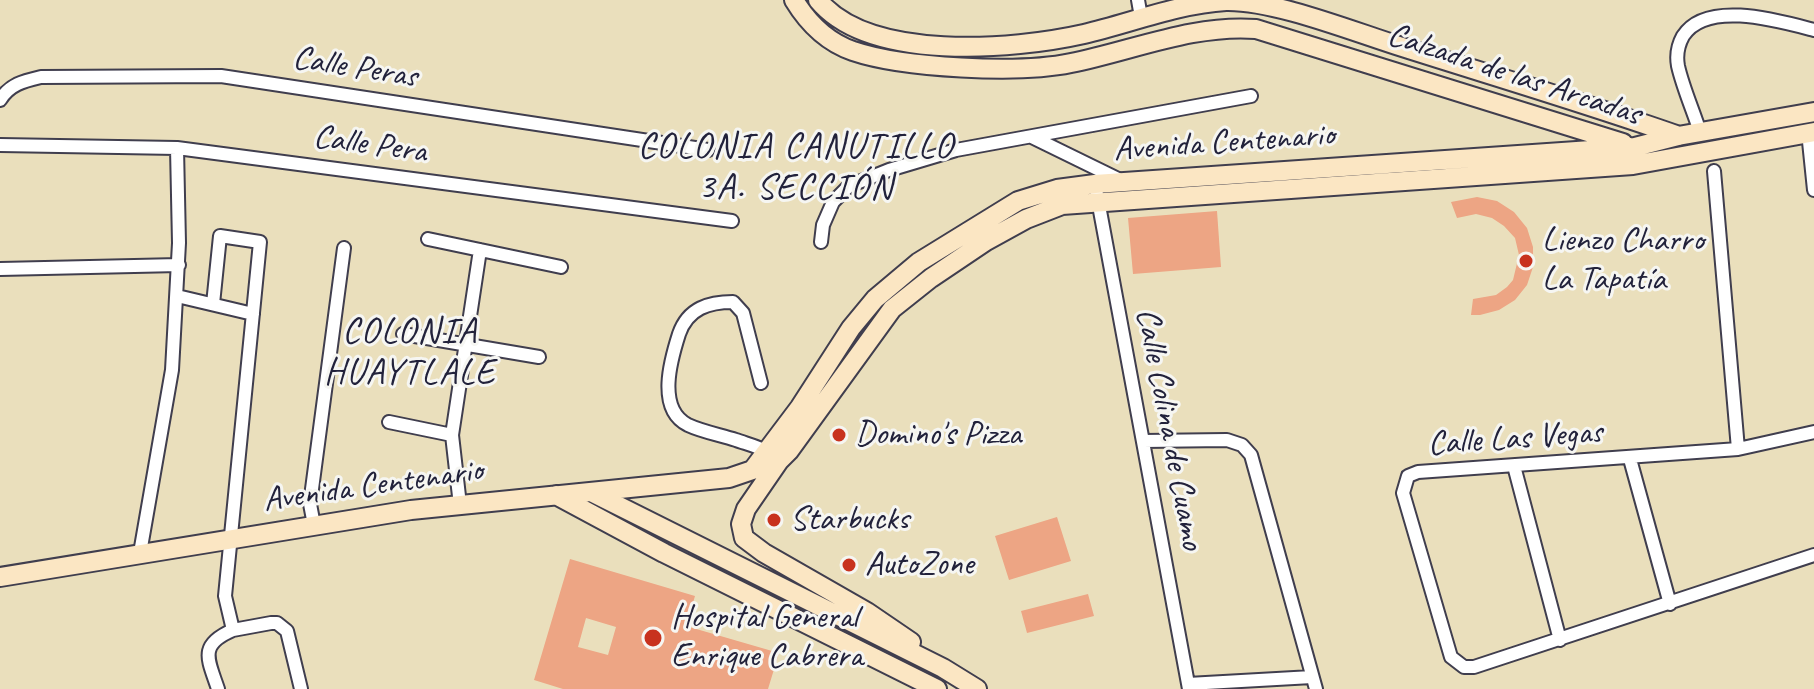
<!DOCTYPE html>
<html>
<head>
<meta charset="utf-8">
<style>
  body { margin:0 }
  canvas { display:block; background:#eadfbc }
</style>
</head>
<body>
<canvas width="1814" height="689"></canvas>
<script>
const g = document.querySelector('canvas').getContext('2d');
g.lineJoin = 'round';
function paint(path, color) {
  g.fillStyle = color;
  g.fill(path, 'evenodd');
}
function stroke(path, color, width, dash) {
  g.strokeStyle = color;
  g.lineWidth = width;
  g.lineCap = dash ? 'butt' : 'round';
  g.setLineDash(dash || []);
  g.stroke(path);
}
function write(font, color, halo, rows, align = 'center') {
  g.font = font + ' Caveat,sans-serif';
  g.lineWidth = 6;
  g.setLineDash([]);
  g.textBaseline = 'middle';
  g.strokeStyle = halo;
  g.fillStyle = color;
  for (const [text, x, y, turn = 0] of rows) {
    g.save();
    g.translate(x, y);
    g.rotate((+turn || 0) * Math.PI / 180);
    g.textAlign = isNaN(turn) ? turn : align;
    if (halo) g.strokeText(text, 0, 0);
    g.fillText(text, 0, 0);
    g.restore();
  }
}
const building = new Path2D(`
  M1477 197 1497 201 1514 212 1527 228 1533 247V267L1527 285 1515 300 1499 310 1480 315H1471L1473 299 1496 295 1507 287 1513 280 1519 255 1515 238 1504 226 1492 218 1476 214 1457 218 1451 202Z
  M1217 211 1221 267 1133 274 1128 218Z
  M1057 517 1071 561 1009 580 995 536Z
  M570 559 695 596 686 626 779 653 768 689H563L534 680ZM586 618 616 627 608 655 578 647Z
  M1088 594 1094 616 1027 633 1021 611Z`);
const street = new Path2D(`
  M1138 0 1141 17
  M0 100C10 84 24 81 41 77L221 76 708 150
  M1700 132C1693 110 1683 88 1678 66 1676 55 1678 45 1683 36 1706 0 1776 20 1814 30
  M1808 132 1814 190
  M1032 137 1122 181
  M0 145 177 148 732 221
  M1714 171 1738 449
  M1095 184 1189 689
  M428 239 561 267
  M821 242 823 225 833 202 849 186 889 170 956 150 1251 96
  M0 269 179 265
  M177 296 253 314
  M213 304 220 236 260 242 225 596 233 630 271 623H277L287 631 301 689
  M403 334 539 357
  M761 383 743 313 733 302C709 302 688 308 679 334 671 359 656 409 688 425 703 432 721 435 736 440 747 444 761 447 771 454
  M389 422 452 435
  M1814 432 1738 449 1418 472 1408 476 1403 493 1451 657 1464 667H1474L1814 555
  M1143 441 1227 440 1242 445 1251 455 1316 689
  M1630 459 1670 604
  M1514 466 1560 640
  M460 505 452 435 480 250
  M314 525 310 504 344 248
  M140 553 172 370 179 243 177 148
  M1188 684 1312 677
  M218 689C208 659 198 645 233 630`);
const secondary = new Path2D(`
  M794 0C808 23 827 42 853 51 903 68 1019 74 1071 63 1132 51 1193 24 1256 29L1623 143
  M818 0C869 62 1013 50 1084 34 1131 23 1177 4 1226 1 1273 0 1349 30 1396 45 1490 75 1585 103 1679 136
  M779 461 746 509 741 524 744 538 764 553 867 612 911 642
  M754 468 800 407 851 328 875 299 919 262 1018 201 1057 189 1095 184 1635 147 1678 136 1814 112
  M593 493 943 668 977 689
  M556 495 664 553 937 689
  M0 577 411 510 729 478 779 461 789 451 892 309 931 278 986 241 1026 219 1062 205 1633 165 1814 132`);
const markers = [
  [1526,261,8,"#c8321e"],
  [839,435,8,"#c8321e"],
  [774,520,8,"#c8321e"],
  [849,565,8,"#c8321e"],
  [653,638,10,"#c8321e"]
];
const streetNames = [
  ["Calle Peras",355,68,9],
  ["Calzada de las Arcadas",1514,75,18],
  ["Avenida Centenario",1224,143,-4],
  ["Calle Pera",370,145,8],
  ["Calle Colina de Cuamo",1169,429,79],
  ["Calle Las Vegas",1515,439,-4],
  ["Avenida Centenario",373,486,-8]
];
const poiNames = [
  ["Lienzo Charro",1542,241],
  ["La Tapatía",1542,280],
  ["Domino's Pizza",855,435],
  ["Starbucks",790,520],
  ["AutoZone",865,565],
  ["Hospital General",671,618],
  ["Enrique Cabrera",671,657]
];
const neighbourhoodNames = [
  ["COLONIA CANUTILLO",796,148],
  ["3A. SECCIÓN",796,189],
  ["COLONIA",410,333],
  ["HUAYTLALE",410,374]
];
paint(building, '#eda584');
stroke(street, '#403e4e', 16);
stroke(secondary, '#403e4e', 22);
stroke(street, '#fff', 12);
stroke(secondary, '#fbe6c3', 18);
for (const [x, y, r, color] of markers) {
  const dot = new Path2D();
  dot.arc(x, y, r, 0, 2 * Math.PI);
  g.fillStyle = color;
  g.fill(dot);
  stroke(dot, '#f6f6f2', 3);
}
write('34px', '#22223b', '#f6f6f2', streetNames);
write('34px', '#22223b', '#f6f6f2', poiNames, 'left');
g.letterSpacing = '2px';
write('36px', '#22223b', '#f6f6f2', neighbourhoodNames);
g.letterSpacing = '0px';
</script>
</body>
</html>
